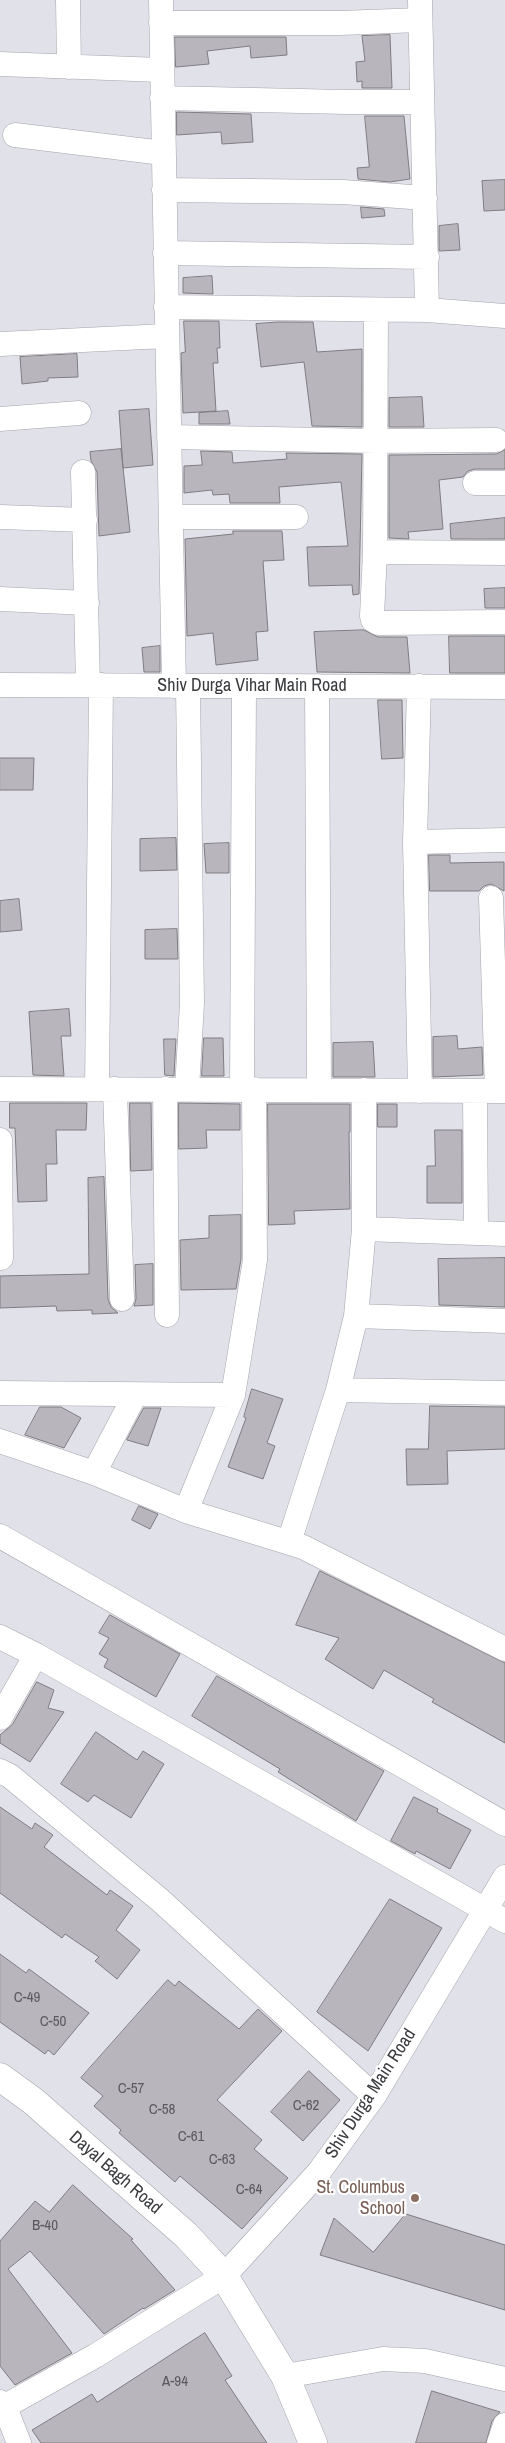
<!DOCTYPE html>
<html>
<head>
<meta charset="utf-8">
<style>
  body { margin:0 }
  canvas { display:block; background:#e1e2e9 }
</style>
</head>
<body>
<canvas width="505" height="2443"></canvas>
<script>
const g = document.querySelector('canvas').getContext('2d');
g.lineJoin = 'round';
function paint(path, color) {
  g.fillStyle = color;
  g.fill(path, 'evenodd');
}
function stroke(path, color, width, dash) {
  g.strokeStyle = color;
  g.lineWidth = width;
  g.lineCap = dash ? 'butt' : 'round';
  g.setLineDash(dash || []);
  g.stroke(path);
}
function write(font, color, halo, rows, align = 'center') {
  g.font = font + ' "Archivo Narrow",sans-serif';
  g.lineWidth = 4.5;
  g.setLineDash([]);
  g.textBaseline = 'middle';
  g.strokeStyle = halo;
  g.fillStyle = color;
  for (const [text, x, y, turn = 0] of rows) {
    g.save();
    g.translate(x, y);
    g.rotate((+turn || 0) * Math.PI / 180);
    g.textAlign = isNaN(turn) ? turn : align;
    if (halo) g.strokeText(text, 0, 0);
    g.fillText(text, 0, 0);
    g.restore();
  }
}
const building = new Path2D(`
  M390 35 392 88H362V81L357 82 356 62 365 61 362 36Z
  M175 37H286L287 55 251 58 250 46 207 51 209 64 176 67Z
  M177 112 251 114 253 142 222 144 221 132 177 135Z
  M365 116H404L410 179 390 182 358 179 357 168 369 167Z
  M505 180V210L484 211 482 181Z
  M361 207 384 209 385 216 362 218Z
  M458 224 460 250 439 251V226Z
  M212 276 213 294 183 293V278Z
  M184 321H219L220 348H217L218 363H213L216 411 183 413 181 353 185 352Z
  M278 322H313L317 352 362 349V427L312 426 304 362 261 367 256 324Z
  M77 354 78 377 48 378V381L22 384 20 357Z
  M422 397 424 427H389V398Z
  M149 409 153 465 123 468 119 411Z
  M228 411 230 424H199V413Z
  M121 449 130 532 99 536 97 472 91 461 90 452Z
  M505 450V469H475L468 471 463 477 439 480 443 529 408 532 409 539 389 538V455L496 454Z
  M201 451 232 452 233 463 287 459 286 453 362 454 359 594 353 595 352 585 309 586 307 547 348 546 341 482 279 487 280 503H230L229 494 213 495 212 490 184 493V466L202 465Z
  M505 518V539H451L450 524Z
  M233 531H282L284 560 263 561 268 631 256 632 258 660 216 665 213 633 187 636 185 539 233 534Z
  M505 588V608H485L484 589Z
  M364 630 378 637H407L410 673 317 672 314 632Z
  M449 636H505V673H450Z
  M160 646V672H144L142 648Z
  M378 700H402L403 758 382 759Z
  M0 758H34L33 790H0Z
  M176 838 177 870 140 871V839Z
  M229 843V873H206L204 844Z
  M429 855H450V863L504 862V891L491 884 484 886 479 891H430Z
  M19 899 22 930 0 932V901Z
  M177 929 178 959H145V930Z
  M69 1009 71 1036H61L64 1076 33 1075 29 1012Z
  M457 1036 458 1049 482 1047 483 1075 433 1077V1037Z
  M204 1038H223L224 1076H202Z
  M164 1039H176L174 1076 165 1075Z
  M373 1042 375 1077H333V1043Z
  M10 1103H87L86 1130H56L57 1164H46L47 1201 18 1202 15 1128H10Z
  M130 1103H151L152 1170 131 1171Z
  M179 1103 240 1104V1130H206L207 1148 179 1149Z
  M268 1104H350V1132H349L350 1209 294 1211 295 1224 269 1225Z
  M378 1104H397V1127H378Z
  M435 1130H462V1203H427V1166H435Z
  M104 1177 108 1299 111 1307 118 1313 92 1314V1310L57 1311 56 1306 0 1308V1276L89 1274 88 1178Z
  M241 1215V1259L236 1289 181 1290 180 1240 209 1238V1216Z
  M505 1258V1307L439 1305 438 1259Z
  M153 1264V1305L134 1306 136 1299 135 1265Z
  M252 1389 283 1399 267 1443 275 1446 263 1479 228 1467 246 1418 244 1417Z
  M430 1406 505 1407V1449L447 1451 448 1484 407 1485 406 1449H428Z
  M40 1407H61L81 1418 64 1448 25 1435Z
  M144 1408H161L148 1446 127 1440Z
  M139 1506 158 1514 150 1529 132 1520Z
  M320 1571 505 1663V1743L432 1702 434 1699 384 1670 373 1689 325 1659 339 1638 296 1625Z
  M110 1615 180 1654 156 1697 104 1667 108 1659 99 1654 109 1638 99 1633Z
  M217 1676 384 1771 356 1821 278 1772 280 1769 192 1716Z
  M37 1682 54 1690 48 1708 64 1712 30 1762 0 1743V1735L12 1725Z
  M96 1732 137 1760 143 1751 164 1764 131 1818 94 1795 88 1802 61 1784Z
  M414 1797 438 1809 437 1812 471 1830 450 1869 416 1851 415 1854 391 1841Z
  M0 1807 32 1829 35 1823 53 1835 44 1847 107 1895 110 1890 133 1906 116 1930 140 1950 117 1979 95 1961 99 1957 65 1934 62 1938 0 1893Z
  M390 1899 442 1928 368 2051 317 2012Z
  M0 1954 26 1973 29 1969 89 2013 54 2055 48 2050 45 2054 0 2022Z
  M168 1980 175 1986 179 1981 239 2029 258 2009 282 2031 217 2100 262 2140 254 2149 288 2178 242 2229 180 2176 175 2182 119 2133 121 2130 94 2106 103 2096 81 2078Z
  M309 2071 340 2100 303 2141 271 2112Z
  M73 2185 133 2239 131 2240 175 2290 144 2309 143 2308 104 2334 30 2251 8 2269 72 2353 15 2385 0 2366V2241L35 2201 49 2212Z
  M406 2214 505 2245V2310L320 2255 334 2218 373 2252Z
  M205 2333 232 2376 225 2380 267 2443H41L32 2430 92 2394 97 2402Z
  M432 2391 500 2412 492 2421 486 2443H416Z`);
const street = new Path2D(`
  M68 0 69 67
  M161 0 174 686
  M420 0 427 310
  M161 23H340L420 20
  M0 64 161 70
  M162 98 347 102H421
  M15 135 163 153
  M164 190 343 192 425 198
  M165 253 427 257
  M166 307 427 310 505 316
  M376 311 375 552 372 616 373 620 378 623 505 622
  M0 344 166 336
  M0 419 79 413
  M169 437 376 441 496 440
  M83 472 88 685
  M475 483H505
  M0 517 85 520
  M172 517H296
  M375 552 505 553
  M0 599 87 603
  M0 685 505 687
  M317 686 319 1090
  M419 686 415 842 420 1091
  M415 842 505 840
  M491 898 497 1091
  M0 1089 505 1091
  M97 1089 101 685
  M115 1089 122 1299
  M165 1089 167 1315
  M187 1089 192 1003 188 686
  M242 1089 244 686
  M475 1091 476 1233
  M0 1140 1 1258
  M364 1229 505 1234
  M356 1316 505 1321
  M338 1390 505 1393
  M0 1393 233 1395
  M0 1441 94 1473 186 1511 303 1547 505 1649
  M94 1473 135 1395
  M186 1511 233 1395 255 1260 254 1089
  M0 1536 505 1824
  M289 1542 338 1390 356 1316 364 1229V1090
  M0 1637 36 1655 505 1921
  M0 1718 36 1655
  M0 1771 10 1776 160 1900 374 2096
  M285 2376 383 2359 425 2361 505 2379
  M0 2402 5 2407 19 2443
  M0 2409 95 2356 224 2276 319 2172 374 2096 505 1877
  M499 2443 505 2425`);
const secondary = new Path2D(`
  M0 2077 33 2101 186 2235 224 2276 285 2376 313 2443`);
const markers = [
  [415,2198,5,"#8d6e63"]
];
const numberNames = [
  ["C-49",27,1998],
  ["C-50",53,2022],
  ["C-57",131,2089],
  ["C-62",306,2106],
  ["C-58",162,2110],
  ["C-61",191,2137],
  ["C-63",222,2160],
  ["C-64",249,2190],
  ["B-40",45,2226],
  ["A-94",175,2382]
];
const streetNames = [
  ["Shiv Durga Vihar Main Road",252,686],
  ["Shiv Durga Main Road",371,2094,-57],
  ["Dayal Bagh Road",115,2173,41]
];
const educationNames = [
  ["St. Columbus",405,2188],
  ["School",405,2209]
];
paint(building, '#b9b5bc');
stroke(building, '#807c82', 1);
stroke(street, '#a3a3ab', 25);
stroke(secondary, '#a3a3ab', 29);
stroke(street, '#fff', 24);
stroke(secondary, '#fff', 28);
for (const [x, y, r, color] of markers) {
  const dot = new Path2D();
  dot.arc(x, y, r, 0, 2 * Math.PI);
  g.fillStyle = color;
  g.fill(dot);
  stroke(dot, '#fff', 2);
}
write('15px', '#5a5a5e', null, numberNames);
write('18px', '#3b3c3f', '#fff', streetNames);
write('18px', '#785e54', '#fff', educationNames, 'right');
</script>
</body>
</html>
